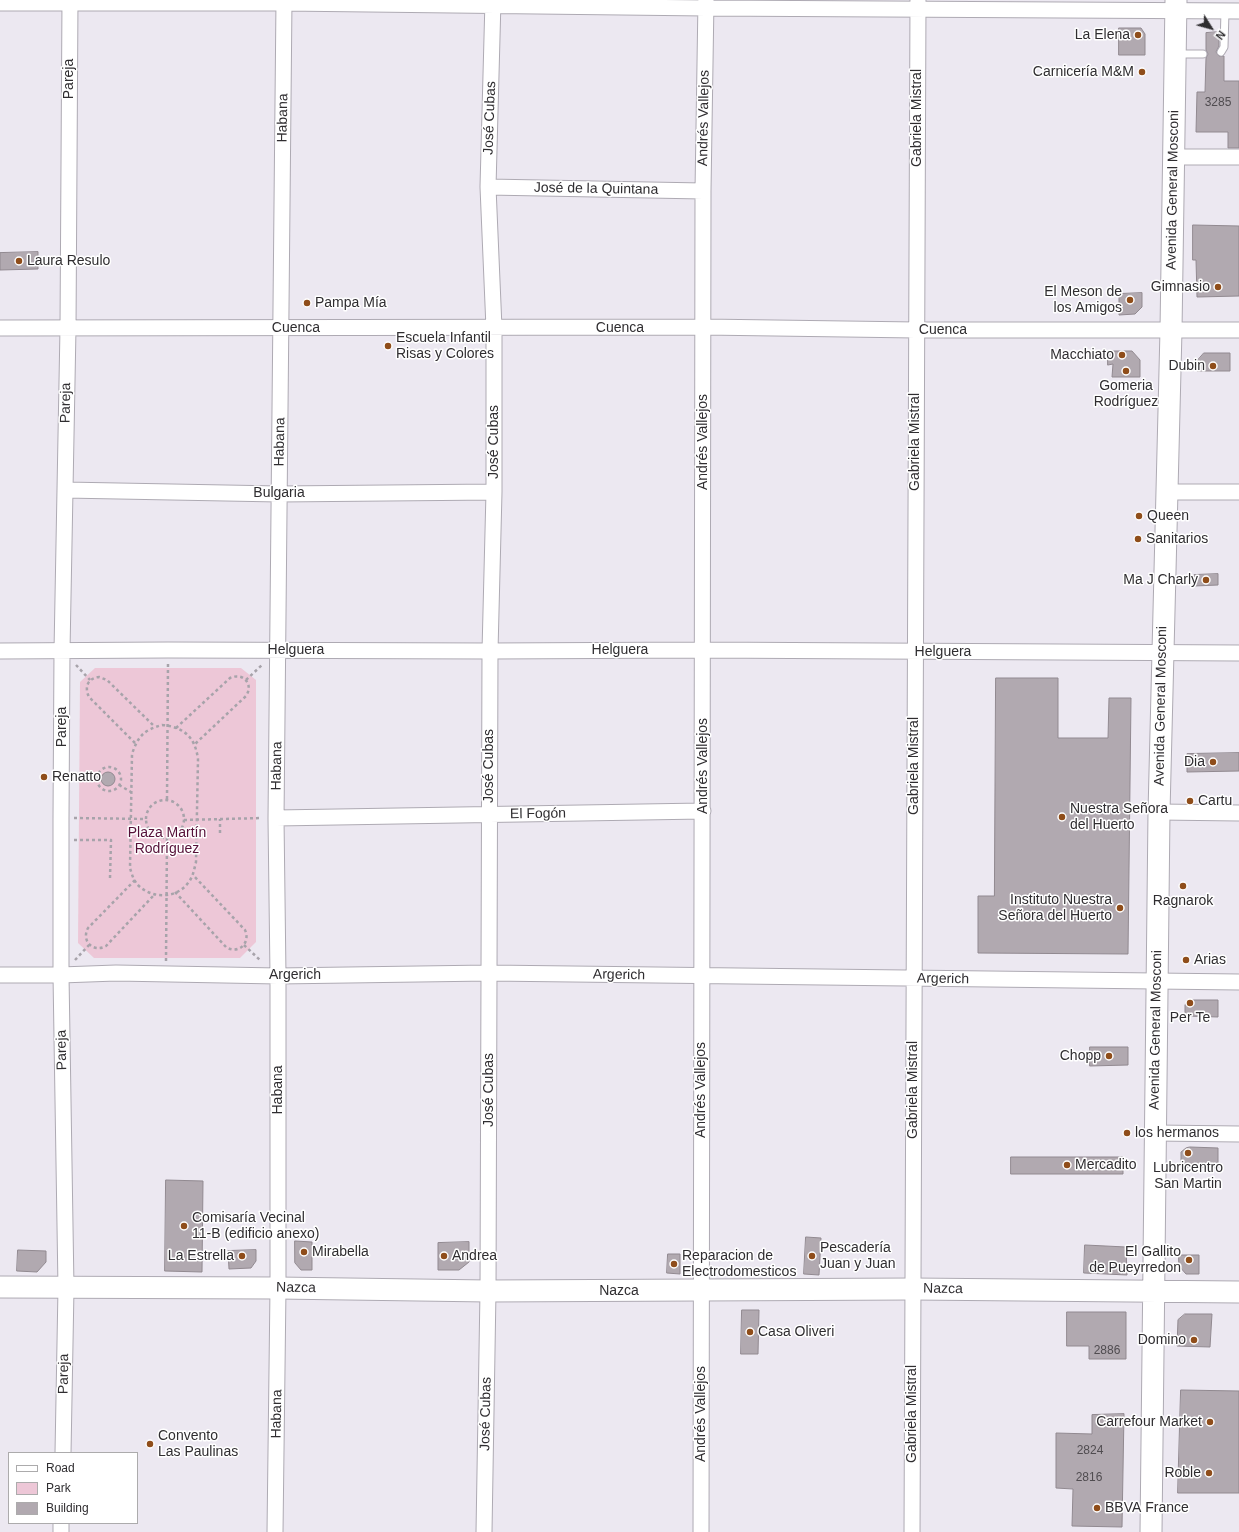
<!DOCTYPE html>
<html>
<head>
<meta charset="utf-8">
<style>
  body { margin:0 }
  #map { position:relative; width:1239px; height:1532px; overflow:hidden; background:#ece8f1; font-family:Arial,sans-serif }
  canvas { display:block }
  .legend { position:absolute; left:8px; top:1452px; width:130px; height:72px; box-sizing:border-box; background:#fff; border:1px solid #acabac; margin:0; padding:5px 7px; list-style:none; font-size:12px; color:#2f2d30 }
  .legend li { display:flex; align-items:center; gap:8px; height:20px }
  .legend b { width:20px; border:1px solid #acabac }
  .north { position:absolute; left:1191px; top:8px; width:40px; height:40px; -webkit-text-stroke:3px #fff; paint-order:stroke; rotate:127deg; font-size:11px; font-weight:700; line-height:16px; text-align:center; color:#2f2d30 }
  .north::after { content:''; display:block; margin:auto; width:14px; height:18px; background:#2f2d30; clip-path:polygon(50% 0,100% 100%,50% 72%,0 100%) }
</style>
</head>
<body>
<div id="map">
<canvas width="1239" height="1532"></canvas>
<ul class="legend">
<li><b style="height:5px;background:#fff"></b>Road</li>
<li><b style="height:11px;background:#edc7d7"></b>Park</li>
<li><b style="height:11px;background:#b1a9b0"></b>Building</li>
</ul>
<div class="north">N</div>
</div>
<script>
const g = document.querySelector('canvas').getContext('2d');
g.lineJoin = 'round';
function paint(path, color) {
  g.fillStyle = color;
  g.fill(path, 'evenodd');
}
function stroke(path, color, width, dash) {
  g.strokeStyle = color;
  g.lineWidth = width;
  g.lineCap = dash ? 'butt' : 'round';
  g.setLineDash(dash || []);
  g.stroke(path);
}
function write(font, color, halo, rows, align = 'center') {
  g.font = font + ' Arial,sans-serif';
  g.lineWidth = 3;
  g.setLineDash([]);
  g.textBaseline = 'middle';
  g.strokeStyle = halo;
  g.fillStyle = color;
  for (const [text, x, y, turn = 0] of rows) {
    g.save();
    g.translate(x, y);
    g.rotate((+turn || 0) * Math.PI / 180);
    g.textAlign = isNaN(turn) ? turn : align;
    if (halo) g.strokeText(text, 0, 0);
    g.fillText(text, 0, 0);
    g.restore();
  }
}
const green = new Path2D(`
  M95 668H241L256 680V942L240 958H94L78 943 80 682Z`);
const building = new Path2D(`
  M1119 28H1141L1145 34V55H1119Z
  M1219 32V46L1216 52 1219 56H1224V81H1239V148H1228V132H1196L1197 92H1205L1206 58 1208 54 1206 50V33Z
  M1193 225 1239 226V296L1197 297 1196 260H1193Z
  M38 252V269L0 270V253Z
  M1142 293V307L1135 314 1119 315V294Z
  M1108 351H1132L1140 360V377H1112L1113 364 1108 365Z
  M1204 353H1230V371H1197V361Z
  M1218 574V585L1194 586V575Z
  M996 678H1058V738H1108L1109 698H1131L1128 954 978 953V896H994Z
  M1239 753V771L1187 772V754Z
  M101 779a7 7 0 1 1 14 0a7 7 0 1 1-14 0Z
  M1191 1000H1218V1017L1185 1016V1005Z
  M1090 1047H1128V1065L1090 1066Z
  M1190 1147 1218 1148V1168L1181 1167V1152L1186 1148Z
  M1011 1157H1123V1174H1011Z
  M166 1180 203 1181 202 1272 165 1271Z
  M806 1237 821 1238 819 1275 804 1274Z
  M295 1241 312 1242V1270H301L295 1263Z
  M469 1242V1262L459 1270H438V1243Z
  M1085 1245 1126 1247 1127 1275 1084 1273Z
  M18 1250 46 1251V1262L37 1272 17 1271Z
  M256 1250V1261L251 1268 229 1269 228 1251Z
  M668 1254H680V1274L667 1273Z
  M1179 1255H1199V1274H1186L1179 1266Z
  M742 1310H759L758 1354H741Z
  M1067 1312H1126V1359H1089V1346H1067Z
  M1185 1314H1212L1210 1347 1177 1346 1178 1320Z
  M1181 1390 1239 1391V1493H1178Z
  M1124 1414 1122 1527 1072 1526 1073 1489 1056 1488V1433L1092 1434V1415Z`);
const path = new Path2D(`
  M76 665 90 680
  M246 680 263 664
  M162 725C184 727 195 737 198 759L196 862C194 870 193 877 188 883 177 898 154 899 140 887 134 882 132 875 130 868L132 754C138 736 144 730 162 725Z
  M176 728 230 678C243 672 254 684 246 696L195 744
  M135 743 89 697C84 687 88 678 99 677L107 680 155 727
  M97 779a12 12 0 1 1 24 0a12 12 0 1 1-24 0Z
  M119 785 131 792
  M167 799 168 664
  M146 819a19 19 0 1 1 38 0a19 19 0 1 1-38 0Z
  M74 818 146 819
  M184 820 262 818
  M220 833V819
  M74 840H111L110 878
  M135 880 88 928C81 941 93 953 106 946L155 894
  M175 892 226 947C238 955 251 943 245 930L193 875
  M244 945 261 961
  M75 960 89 945
  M166 961 167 838`);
const lane = new Path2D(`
  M1221 52 1224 47 1225 11
  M1177 54H1203`);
const street = new Path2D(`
  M0 3H284L706 8 1239 11
  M1173 157H1239
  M488 187 703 191
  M0 328 704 327 916 330H1239
  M65 490 279 494 494 492
  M1167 492H1239
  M0 651 168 650 490 651 702 650 1239 653
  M1159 812 1239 813
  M276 818 703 811
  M0 975H61L116 973 278 976 489 973 1239 982
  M1155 1133 1239 1134
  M63 1453 66 1288 61 975V818L62 651 68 328 70 0
  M61 1532V1523
  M275 1532 278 1288V976L276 818 284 0
  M484 1532 488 1291 490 651 494 492V328L488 187 493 0
  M701 1532 703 191 706 0
  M912 1532 918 0`);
const secondary = new Path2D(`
  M0 1287 278 1288 488 1291 913 1289 1239 1292
  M1151 1532 1159 812 1171 330 1176 0`);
const markers = [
  [1138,35,4,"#8f4d1a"],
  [1142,72,4,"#8f4d1a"],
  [19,261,4,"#8f4d1a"],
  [1218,287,4,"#8f4d1a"],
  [1130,300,4,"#8f4d1a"],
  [307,303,4,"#8f4d1a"],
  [388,346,4,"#8f4d1a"],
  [1122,355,4,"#8f4d1a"],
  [1213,366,4,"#8f4d1a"],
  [1126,371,4,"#8f4d1a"],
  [1139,516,4,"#8f4d1a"],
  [1138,539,4,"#8f4d1a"],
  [1206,580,4,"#8f4d1a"],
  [1213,762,4,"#8f4d1a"],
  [44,777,4,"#8f4d1a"],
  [1190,801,4,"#8f4d1a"],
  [1062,817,4,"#8f4d1a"],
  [1183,886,4,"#8f4d1a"],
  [1120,908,4,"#8f4d1a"],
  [1186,960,4,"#8f4d1a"],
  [1190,1003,4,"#8f4d1a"],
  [1109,1056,4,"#8f4d1a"],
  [1127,1133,4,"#8f4d1a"],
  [1188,1153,4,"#8f4d1a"],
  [1067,1165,4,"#8f4d1a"],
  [184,1226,4,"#8f4d1a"],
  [304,1252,4,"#8f4d1a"],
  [242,1256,4,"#8f4d1a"],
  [444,1256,4,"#8f4d1a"],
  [812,1256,4,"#8f4d1a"],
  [1189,1260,4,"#8f4d1a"],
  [674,1264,4,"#8f4d1a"],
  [750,1332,4,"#8f4d1a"],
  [1194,1340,4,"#8f4d1a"],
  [1210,1422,4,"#8f4d1a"],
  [150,1444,4,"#8f4d1a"],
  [1209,1473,4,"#8f4d1a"],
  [1097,1508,4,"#8f4d1a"]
];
const numberNames = [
  ["3285",1218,103],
  ["2886",1107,1351],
  ["2824",1090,1451],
  ["2816",1089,1478]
];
const poiNames = [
  ["La Elena",1130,35,"right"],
  ["Carnicería M&M",1134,72,"right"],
  ["Laura Resulo",27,261],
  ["Gimnasio",1210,287,"right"],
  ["El Meson de",1122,292,"right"],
  ["los Amigos",1122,308,"right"],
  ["Pampa Mía",315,303],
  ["Escuela Infantil",396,338],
  ["Risas y Colores",396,354],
  ["Macchiato",1114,355,"right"],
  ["Dubin",1205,366,"right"],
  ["Gomeria",1126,386,"center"],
  ["Rodríguez",1126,402,"center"],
  ["Queen",1147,516],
  ["Sanitarios",1146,539],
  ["Ma J Charly",1198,580,"right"],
  ["Dia",1205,762,"right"],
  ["Renatto",52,777],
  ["Cartu",1198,801],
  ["Nuestra Señora",1070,809],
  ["del Huerto",1070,825],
  ["Instituto Nuestra",1112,900,"right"],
  ["Señora del Huerto",1112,916,"right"],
  ["Ragnarok",1183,901,"center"],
  ["Arias",1194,960],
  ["Per Te",1190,1018,"center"],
  ["Chopp",1101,1056,"right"],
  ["los hermanos",1135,1133],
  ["Mercadito",1075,1165],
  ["Lubricentro",1188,1168,"center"],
  ["San Martin",1188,1184,"center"],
  ["Comisaría Vecinal",192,1218],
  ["11-B (edificio anexo)",192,1234],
  ["Pescadería",820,1248],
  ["Juan y Juan",820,1264],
  ["Mirabella",312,1252],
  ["El Gallito",1181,1252,"right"],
  ["de Pueyrredon",1181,1268,"right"],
  ["La Estrella",234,1256,"right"],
  ["Andrea",452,1256],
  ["Reparacion de",682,1256],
  ["Electrodomesticos",682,1272],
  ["Casa Oliveri",758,1332],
  ["Domino",1186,1340,"right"],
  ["Carrefour Market",1202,1422,"right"],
  ["Convento",158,1436],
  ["Las Paulinas",158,1452],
  ["Roble",1201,1473,"right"],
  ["BBVA France",1105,1508]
];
const streetNames = [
  ["Pareja",69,79,-90],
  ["Habana",283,118,-89],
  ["José Cubas",490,118,-88],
  ["Andrés Vallejos",704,118,-89],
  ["Gabriela Mistral",917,118,-90],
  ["José de la Quintana",596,189,1],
  ["Avenida General Mosconi",1173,190,-89],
  ["Cuenca",296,328],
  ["Cuenca",620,328],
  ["Cuenca",943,330],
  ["Pareja",66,403,-89],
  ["Habana",280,442,-89],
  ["José Cubas",494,442,-90],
  ["Andrés Vallejos",703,442,-90],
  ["Gabriela Mistral",915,442,-90],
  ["Bulgaria",279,493],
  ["Helguera",296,650],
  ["Helguera",620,650],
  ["Helguera",943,652],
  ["Avenida General Mosconi",1161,706,-89],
  ["Pareja",62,727,-90],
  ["Habana",277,766,-89],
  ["José Cubas",489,766,-90],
  ["Andrés Vallejos",703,766,-90],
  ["Gabriela Mistral",914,766,-90],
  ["El Fogón",538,814,-1],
  ["Argerich",295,975],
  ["Argerich",619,975,1],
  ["Argerich",943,979,1],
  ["Avenida General Mosconi",1156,1030,-89],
  ["Pareja",62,1050,-91],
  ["Habana",278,1090,-90],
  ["José Cubas",489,1090,-90],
  ["Andrés Vallejos",701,1090,-90],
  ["Gabriela Mistral",913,1090,-90],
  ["Nazca",296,1288,1],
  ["Nazca",943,1289,1],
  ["Nazca",619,1291],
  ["Pareja",64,1374,-89],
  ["Habana",277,1414,-89],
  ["José Cubas",486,1414,-89],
  ["Andrés Vallejos",701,1414,-90],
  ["Gabriela Mistral",912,1414,-90]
];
const parkNames = [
  ["Plaza Martín",167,833],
  ["Rodríguez",167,849]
];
paint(green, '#edc7d7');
paint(building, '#b1a9b0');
stroke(building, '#918990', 1);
stroke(lane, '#aeaab3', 9);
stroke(street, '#aeaab3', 17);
stroke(secondary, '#aeaab3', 23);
stroke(path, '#a7a3aa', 2.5, [3, 3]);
stroke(lane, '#fff', 7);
stroke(street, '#fff', 15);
stroke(secondary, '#fff', 21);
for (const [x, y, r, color] of markers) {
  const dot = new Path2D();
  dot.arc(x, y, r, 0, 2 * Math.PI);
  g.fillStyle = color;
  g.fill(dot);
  stroke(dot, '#fff', 1.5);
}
write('12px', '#504c50', null, numberNames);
write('14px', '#2f2d30', '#fff', poiNames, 'left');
write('14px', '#2f2d30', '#fff', streetNames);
write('14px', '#551038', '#fff', parkNames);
</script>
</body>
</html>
